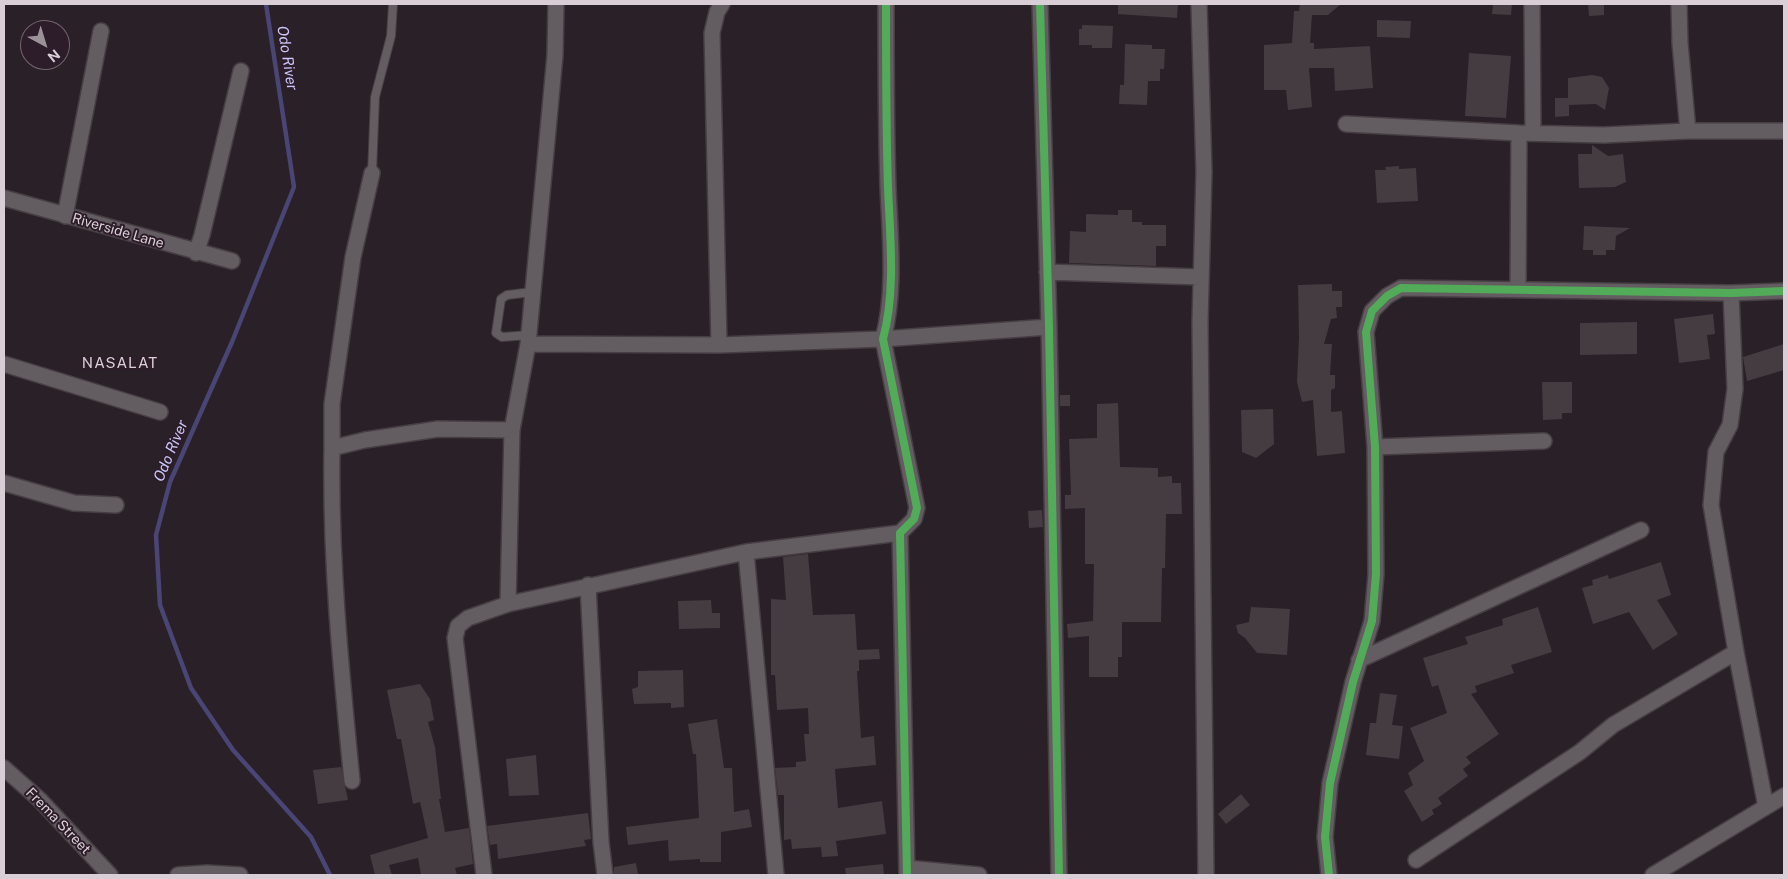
<!DOCTYPE html>
<html>
<head>
<meta charset="utf-8">
<style>
  body { margin:0 }
  #map { position:relative; width:1788px; height:879px; overflow:hidden; background:#2a2028; font-family:"Public Sans",sans-serif }
  canvas { display:block }
  .frame { position:absolute; inset:0; border:5px solid #d9ced6; pointer-events:none }
  .north { position:absolute; left:20px; top:20px; width:50px; height:50px; box-sizing:border-box; background:#2d1d2a; border:1px solid #72646f; border-radius:50%; rotate:141deg; font-size:14px; font-weight:700; line-height:20px; text-align:center; color:#d9ced6 }
  .north::after { content:''; display:block; margin:auto; width:18px; height:22px; background:#9c9199; clip-path:polygon(50% 0,100% 100%,50% 72%,0 100%) }
</style>
</head>
<body>
<div id="map">
<canvas width="1788" height="879"></canvas>
<div class="frame"></div>
<div class="north">N</div>
</div>
<script>
const g = document.querySelector('canvas').getContext('2d');
g.lineJoin = 'round';
function stroke(path, color, width, dash) {
  g.strokeStyle = color;
  g.lineWidth = width;
  g.lineCap = dash ? 'butt' : 'round';
  g.setLineDash(dash || []);
  g.stroke(path);
}
function paint(path, color) {
  g.fillStyle = color;
  g.fill(path, 'evenodd');
}
function write(font, color, halo, rows, align = 'center') {
  g.font = font + ' "Public Sans",sans-serif';
  g.lineWidth = 4;
  g.setLineDash([]);
  g.textBaseline = 'middle';
  g.strokeStyle = halo;
  g.fillStyle = color;
  for (const [text, x, y, turn = 0] of rows) {
    g.save();
    g.translate(x, y);
    g.rotate((+turn || 0) * Math.PI / 180);
    g.textAlign = isNaN(turn) ? turn : align;
    if (halo) g.strokeText(text, 0, 0);
    g.fillText(text, 0, 0);
    g.restore();
  }
}
const stream = new Path2D(`
  M266 4 294 187 232 342 170 482 156 535 160 605 191 688 233 750 311 837 330 875`);
const building = new Path2D(`
  M1118 4H1178L1177 18 1118 14Z
  M1300 4H1341L1328 15H1312L1310 43H1314V49L1370 46 1373 88 1335 91 1334 68H1309L1312 107 1288 110 1286 90H1264V45L1292 43 1294 11H1299Z
  M1493 4H1512L1511 15 1492 14Z
  M1588 4H1604V15L1589 16Z
  M1377 20 1411 21 1410 38 1377 37Z
  M1082 25 1113 26 1112 48H1092V45H1079V29H1082Z
  M1125 44 1152 45V49H1165L1164 69H1160V81H1148L1147 105 1119 104 1120 85H1124Z
  M1469 53 1511 56 1506 118 1465 116Z
  M1592 75 1602 77 1609 88 1605 110 1596 104 1569 105V116L1555 117V98H1568V78Z
  M1592 145 1608 156 1623 154 1626 182 1615 187 1579 188 1578 154H1592Z
  M1399 166V169L1416 168 1418 201 1377 203 1375 170H1386L1385 167Z
  M1118 210H1132V222H1142V225H1166V246H1156V266L1069 263 1070 231 1086 232V214L1118 215Z
  M1584 226 1630 228 1616 236 1615 250H1606V255H1593V250H1583Z
  M1332 284V291H1342V307H1336L1337 318 1331 319 1324 344H1332L1330 375H1335V388L1331 390V412L1342 411 1345 453 1317 456 1313 400 1302 402 1297 382 1299 337 1298 285Z
  M1713 314 1715 334 1707 335 1710 359 1679 363 1674 319Z
  M1637 322V354L1580 355V323Z
  M1784 344V370L1747 381 1743 357Z
  M1542 382H1572V413H1562V419L1543 420Z
  M1060 395H1070V406H1060Z
  M1118 403 1120 467 1158 468V477L1172 476V483H1181L1182 514H1166L1165 568H1162L1161 622H1122V657H1118V677H1089V636L1068 638 1067 624 1093 621 1094 564H1085V508L1065 509V495H1071L1069 439 1097 438V404Z
  M1273 409 1274 444 1256 458 1242 452 1241 410Z
  M1042 510 1043 527 1029 528 1028 511Z
  M808 554 813 615 855 614 857 650 879 649 880 659 859 660V671H857L861 738 874 736 876 765 835 769 838 808 882 801 886 834 836 841 838 856 822 857 821 847 792 849 791 839 784 840V795H778L775 768 796 767V762L806 761 804 734H809L808 708 777 710 775 675H771V599L786 600 783 557Z
  M1661 562 1671 595 1657 600 1678 634 1653 650 1629 612 1593 624 1582 588 1593 585 1592 580 1608 575 1609 579Z
  M711 600 712 613H720V628L679 629 678 601Z
  M1251 607 1290 609 1287 655 1257 653 1245 638 1238 633 1236 625 1249 622Z
  M1538 607 1552 652 1511 665 1514 673 1475 686 1477 692 1471 694 1499 734 1466 757 1471 763 1463 769 1468 776 1438 798 1442 804 1432 810 1434 814 1422 822 1404 791 1413 785 1408 773 1424 761 1410 728 1447 713 1438 685 1432 687 1423 658 1468 644 1465 637 1503 625 1502 619Z
  M683 670 684 707 671 708V703L634 704 632 689 638 687V671Z
  M420 684 430 699 434 720 428 722 435 747 441 799H439L445 832 469 828 473 864 455 868 457 875H421L418 858 389 865 392 875H375L370 855 428 838 420 802 413 804 401 739H397L387 690Z
  M1380 693 1397 695 1392 725 1403 726 1399 759 1366 755 1370 723H1376Z
  M717 719 724 768H732L734 812 749 809 752 827 721 832V862H700V859L669 861 668 840 628 845 626 827 699 818 696 754H693L688 724Z
  M536 755 539 795 509 796 506 759Z
  M341 767 348 800 318 804 313 770Z
  M1241 794 1250 805 1226 824 1218 814Z
  M588 813 591 839 584 840 586 846 498 859 497 844 490 845 487 826Z
  M636 863 638 875H614V867Z
  M883 864 884 875H846L845 868Z`);
const service = new Path2D(`
  M372 173 375 97 391 36 393 4
  M529 335 502 337 496 333 501 299 507 295 532 292`);
const minor = new Path2D(`
  M886 4C886 65 886 126 888 187 890 237 896 291 883 339L917 508 914 519 900 533 907 875
  M1040 4 1049 327 1059 875
  M1199 4 1204 172 1200 322 1206 875
  M1532 4 1533 133
  M1679 4 1680 43 1688 131
  M1346 124 1519 133 1604 135 1688 131H1784
  M372 173 353 257 332 404V448L365 440 438 429 512 430
  M4 198 232 261
  M65 216 101 31
  M196 253 202 235 241 71
  M1047 272 1200 277
  M1518 288 1519 133
  M1731 293 1735 389 1730 425 1716 452 1711 505 1736 652 1766 807
  M528 344 719 345 883 339 1049 327
  M719 345 712 33 717 12 722 4
  M4 364 160 412
  M1375 447 1544 441
  M332 448C330 559 341 670 352 781
  M4 483 74 503 116 505
  M746 552 776 875
  M588 585 601 842 605 875
  M508 604 512 430 528 344 555 55 556 4
  M1359 660 1641 530
  M4 768 40 800 110 875
  M1416 860 1580 752 1613 725 1736 652
  M907 868 979 875
  M178 875 207 873 240 875
  M484 875 455 638 458 626 468 618 508 604 746 552 900 533
  M1329 875 1325 837 1330 783 1353 682 1372 621 1376 574 1375 447 1366 332 1372 311 1387 296 1401 288 1731 293 1784 291
  M1653 875 1784 796`);
const cycleway = new Path2D(`
  M886 4C886 65 886 126 888 187 890 237 896 291 883 339L917 508 914 519 900 533 907 875
  M1040 4 1049 327 1059 875
  M1329 875 1325 837 1330 783 1353 682 1372 621 1376 574 1375 447 1366 332 1372 311 1387 296 1401 288 1731 293 1784 291`);
const streetNames = [
  ["Riverside Lane",118,231,16],
  ["Frema Street",58,821,46]
];
const waterNames = [
  ["Odo River",287,58,81],
  ["Odo River",171,451,-67]
];
const neighbourhoodNames = [
  ["NASALAT",120,363]
];
stroke(stream, '#494574', 4.5);
paint(building, '#443c41');
stroke(service, '#463e43', 10);
stroke(minor, '#463e43', 18);
stroke(service, '#635c61', 8);
stroke(minor, '#635c61', 15);
stroke(cycleway, '#51ab58', 8);
write('14px', '#d9ced6', '#2d1d2a', streetNames);
write('italic 15px', '#c8c8f8', '#2d1d2a', waterNames);
g.letterSpacing = '1px';
write('15px', '#d9ced6', '#2d1d2a', neighbourhoodNames);
g.letterSpacing = '0px';
</script>
</body>
</html>
